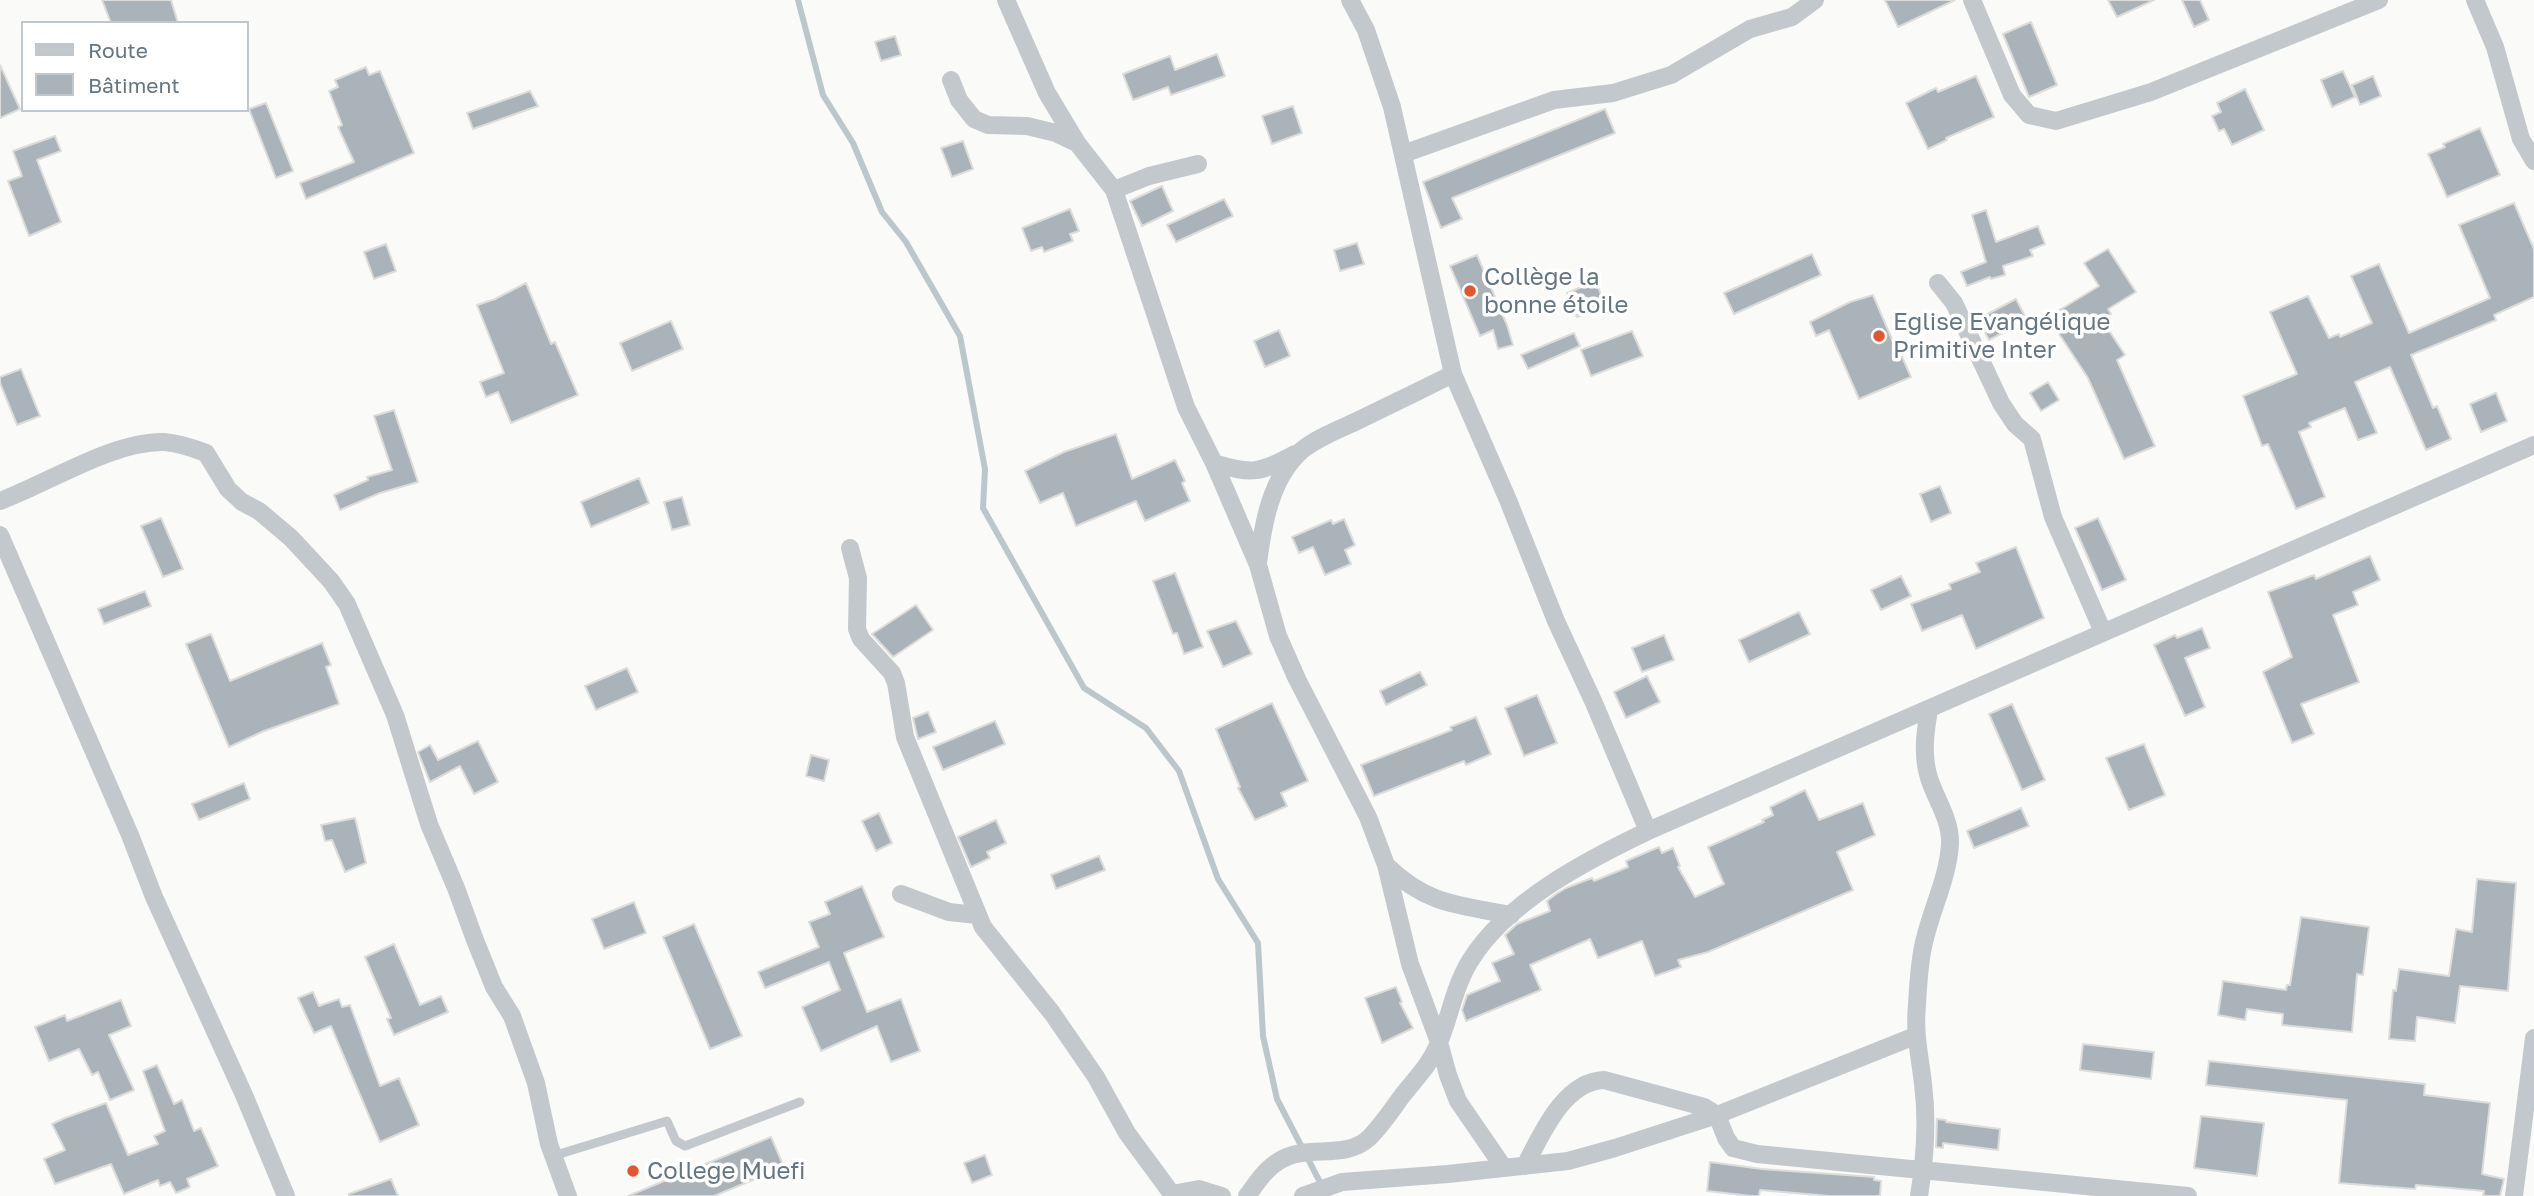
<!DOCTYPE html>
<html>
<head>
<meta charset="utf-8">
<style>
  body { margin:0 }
  #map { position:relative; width:2534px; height:1196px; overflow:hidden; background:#fafaf8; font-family:"Golos Text",sans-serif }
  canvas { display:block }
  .legend { position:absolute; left:21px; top:21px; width:228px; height:91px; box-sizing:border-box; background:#fff; border:2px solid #c1c8cd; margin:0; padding:9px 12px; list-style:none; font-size:21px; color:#657683 }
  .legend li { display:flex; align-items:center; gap:14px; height:35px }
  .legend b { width:35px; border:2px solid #c1c8cd }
</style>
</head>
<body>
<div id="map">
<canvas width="2534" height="1196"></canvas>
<ul class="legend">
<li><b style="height:9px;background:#c3c8cc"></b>Route</li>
<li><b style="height:19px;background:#aab3b9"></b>Bâtiment</li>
</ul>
</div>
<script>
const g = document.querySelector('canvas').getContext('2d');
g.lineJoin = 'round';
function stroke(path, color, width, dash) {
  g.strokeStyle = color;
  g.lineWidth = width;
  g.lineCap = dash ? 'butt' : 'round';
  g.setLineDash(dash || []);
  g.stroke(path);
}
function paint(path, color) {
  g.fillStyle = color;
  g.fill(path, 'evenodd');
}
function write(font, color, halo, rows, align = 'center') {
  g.font = font + ' "Golos Text",sans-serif';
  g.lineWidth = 7;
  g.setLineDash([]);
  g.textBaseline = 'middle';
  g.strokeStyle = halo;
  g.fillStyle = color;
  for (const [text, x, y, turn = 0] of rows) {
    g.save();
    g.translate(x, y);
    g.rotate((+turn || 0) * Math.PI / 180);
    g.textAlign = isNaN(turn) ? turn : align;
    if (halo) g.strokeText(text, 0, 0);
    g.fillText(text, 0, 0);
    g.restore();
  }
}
const stream = new Path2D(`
  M798 0 823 95 853 143 882 212 906 242 960 336 985 469 983 508 1084 688 1146 728 1179 771 1218 879 1258 943 1263 1036 1277 1099 1323 1188`);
const building = new Path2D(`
  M102 0H171L178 23H111Z
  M1885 0H1955L1898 27Z
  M2108 0H2154L2117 17Z
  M2182 0H2200L2209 20 2194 27Z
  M2031 22 2057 85 2029 97 2003 34Z
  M895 36 901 55 881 61 875 42Z
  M1217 54 1225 76 1171 95 1168 87 1133 100 1123 74 1170 56 1175 70Z
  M0 65 20 109 0 118Z
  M366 67 369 75 380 71 414 153 306 199 300 183 354 162 338 127 342 125 329 91 338 87 335 80Z
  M2343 71 2355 97 2332 107 2321 80Z
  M1976 76 1994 117 1946 138 1947 140 1928 149 1906 103 1936 88 1938 92Z
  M2373 76 2381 96 2360 105 2352 85Z
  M2245 89 2264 130 2232 145 2224 129 2219 131 2212 116 2221 112 2217 103Z
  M530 91 538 106 473 129 467 113Z
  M266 103 293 171 276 178 249 109Z
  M1293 106 1302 133 1272 144 1262 116Z
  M1605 109 1615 133 1452 198 1462 219 1441 228 1423 182Z
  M2480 128 2500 175 2447 197 2428 154 2445 147 2443 144Z
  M55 136 61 151 37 160 61 222 29 236 8 181 22 176 13 151Z
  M963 141 973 169 952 177 941 148Z
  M1162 186 1173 211 1142 226 1130 201Z
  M1224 199 1233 216 1176 242 1167 225Z
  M2514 203 2534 249V297L2494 315 2496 320 2411 355 2433 408 2437 406 2451 439 2426 450 2390 367 2355 382 2377 433 2358 440 2345 408 2309 423 2311 427 2299 432 2325 497 2296 509 2268 444 2262 446 2243 396 2297 374 2270 312 2308 296 2329 338 2339 334 2340 337 2372 323 2351 276 2379 264 2409 333 2490 298 2459 225Z
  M1070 209 1079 231 1070 234 1073 241 1044 252 1042 247 1031 251 1022 228Z
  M1986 210 1996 242 2038 226 2045 244 2030 250 2033 256 2003 266 2005 275 1991 279 1990 277 1967 286 1961 272 1986 262 1972 215Z
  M1357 243 1364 264 1340 271 1334 250Z
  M386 244 396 271 374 279 364 252Z
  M2108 249 2136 292 2108 309 2111 314 2102 320 2125 355 2117 360 2155 446 2124 459 2088 378 2048 317 2099 286 2084 263Z
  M1812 254 1821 275 1734 314 1724 293Z
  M1477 255 1507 325 1513 345 1498 349 1493 330 1480 336 1450 266Z
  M1596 281 1605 306 1577 317 1567 293Z
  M526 283 551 344 555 342 578 395 511 423 498 392 486 397 480 382 504 373 477 305 495 299Z
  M1873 295 1896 349 1898 348 1911 377 1859 399 1829 330 1816 336 1810 322 1850 302Z
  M2016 299 2027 320 1989 340 1978 319Z
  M671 321 683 349 632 371 620 343Z
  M1279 330 1290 356 1265 367 1254 341Z
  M1632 331 1643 356 1591 376 1581 350Z
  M1574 333 1580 346 1528 369 1521 355Z
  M21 369 40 416 17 425 0 383V377Z
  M2048 382 2059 400 2041 411 2030 393Z
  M2496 393 2507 421 2481 432 2470 404Z
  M394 410 418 482 380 493 340 510 334 495 368 480 367 477 392 470 374 416Z
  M1116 434 1132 479 1175 460 1185 481 1182 483 1190 501 1145 521 1136 501 1076 526 1063 493 1040 503 1025 471 1064 452Z
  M639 478 649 503 591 527 581 502Z
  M1940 486 1951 513 1931 522 1920 494Z
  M682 497 690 525 672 530 664 502Z
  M161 518 183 569 163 577 141 526Z
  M2098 518 2126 580 2102 590 2075 528Z
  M1344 519 1355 545 1345 550 1351 564 1325 575 1313 547 1299 553 1292 537 1331 520 1333 524Z
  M2016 547 2044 618 1976 649 1962 615 1922 631 1911 604 1951 589 1949 584 1980 572 1976 563Z
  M2370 556 2380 580 2353 592 2358 605 2333 615 2359 682 2301 704 2314 734 2292 743 2263 672 2292 657 2268 592 2314 575 2316 579Z
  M1175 573 1203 647 1184 654 1177 633 1173 634 1153 581Z
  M1901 576 1911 596 1881 610 1871 590Z
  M145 591 151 606 104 624 98 609Z
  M916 605 933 630 893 657 872 634Z
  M1799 612 1810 634 1749 662 1739 640Z
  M1236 621 1252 654 1223 667 1207 631Z
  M2202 628 2210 648 2185 658 2205 707 2185 716 2154 645 2175 635 2177 638Z
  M211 634 230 681 322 643 331 665 326 667 339 704 264 731 229 747 186 644Z
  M1664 635 1674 660 1642 672 1632 648Z
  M627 668 638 692 596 710 585 686Z
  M1420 672 1427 685 1386 705 1380 691Z
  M1647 676 1660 702 1626 718 1614 692Z
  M1537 695 1557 743 1524 756 1505 708Z
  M1272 703 1308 781 1281 793 1287 806 1255 820 1238 788 1240 787 1216 729Z
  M2012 704 2045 780 2022 790 1989 714Z
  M928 712 936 732 918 739 913 718Z
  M1476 717 1491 754 1466 765 1464 761 1374 796 1361 765 1452 730 1450 727Z
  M995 721 1005 744 943 770 933 747Z
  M478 741 498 782 474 794 460 766 430 782 418 752 430 745 438 760Z
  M2144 744 2165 795 2129 810 2106 758Z
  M811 755 829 760 824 781 806 776Z
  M244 783 250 799 199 820 192 804Z
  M1805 790 1819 820 1863 803 1875 835 1837 852 1853 890 1708 952 1678 960 1681 967 1655 976 1642 941 1598 958 1590 939 1530 965 1541 990 1466 1021 1462 1010 1467 995 1500 981 1492 963 1514 954 1505 935 1517 924 1550 911 1547 901 1556 894 1566 888 1592 878 1594 881 1628 867 1626 861 1659 847 1662 853 1673 848 1680 866 1678 867 1695 897 1724 884 1708 847 1764 822 1762 820 1773 815 1770 807Z
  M2021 808 2029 826 1974 848 1967 831Z
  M879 813 892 843 876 851 862 821Z
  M355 818 366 863 345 872 332 840 325 841 321 825Z
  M996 820 1006 843 987 852 990 858 971 867 958 837Z
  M1099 856 1105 870 1056 889 1051 875Z
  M2477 879 2516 883 2508 991 2460 986 2455 1023 2417 1017 2415 1041 2389 1039 2393 990 2396 991 2399 969 2449 976 2456 929 2472 932Z
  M862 886 884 937 844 953 867 1012 901 999 920 1051 891 1062 877 1026 821 1051 802 1007 840 990 829 962 765 988 758 972 819 947 809 922 830 914 825 902Z
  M634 902 646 933 604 949 592 919Z
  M2301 917 2369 927 2363 975 2357 974 2352 1032 2282 1025 2283 1014 2247 1009 2245 1020 2218 1015 2223 981 2286 990 2287 985H2290Z
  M694 924 742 1036 710 1049 663 937Z
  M394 944 420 1005 441 996 448 1012 394 1035 387 1019 391 1018 365 957Z
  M1396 987 1402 1002 1400 1003 1413 1028 1382 1043 1365 998Z
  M313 992 319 1006 339 999 342 1007 350 1005 380 1086 399 1078 419 1125 380 1142 331 1026 314 1033 298 998Z
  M121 1000 131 1026 109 1035 134 1090 110 1100 98 1072 92 1075 79 1049 49 1061 35 1027 65 1015 67 1021Z
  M2083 1044 2154 1052 2151 1079 2080 1070Z
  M2209 1061 2425 1084 2424 1095 2490 1103 2482 1174 2504 1179 2500 1196H2483L2484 1191 2416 1185 2415 1189 2339 1183 2347 1100 2206 1085Z
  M157 1065 174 1104 182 1100 194 1131 201 1128 218 1166 187 1179 190 1187 176 1193 170 1182 160 1186 158 1180 124 1194 111 1164 55 1184 44 1159 65 1150 52 1124 65 1118 106 1103 128 1155 158 1144 154 1136 165 1131 143 1071Z
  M2201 1116 2264 1123 2257 1176 2194 1168Z
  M1937 1119 1946 1120V1122L2000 1129 1998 1150 1943 1143V1148L1936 1147Z
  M771 1137 784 1167 714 1196H628Z
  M985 1155 992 1175 972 1183 964 1163Z
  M1710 1162 1762 1169 1874 1177V1180L1881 1181 1880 1196H1830L1760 1190 1759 1196H1752L1707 1191Z
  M391 1179 398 1196H349V1194Z`);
const service = new Path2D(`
  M553 1156 667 1121 676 1141 685 1146 800 1102`);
const minor = new Path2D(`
  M1006 0 1047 93 1077 143
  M1350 0 1366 30 1392 107 1453 374 1508 500 1556 621 1594 703 1648 831 2534 445
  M1972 0 2012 95 2029 115 2056 121 2151 92 2379 0
  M2475 0 2495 47 2521 139 2534 161
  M951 80 959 100 974 119 988 125 1027 126 1056 133 1077 143 1114 190 1186 407 1214 463 1258 565 1278 636 1297 679 1368 817 1386 865 1410 964 1439 1042 1448 1075 1458 1101 1504 1168
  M1403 154 1554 100 1613 93 1671 75 1750 29 1792 17 1815 0
  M1114 190 1149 176 1198 164
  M1938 283 1954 303 2001 403 2015 424 2032 439 2053 517 2103 632
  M1214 463C1253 475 1259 473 1295 454
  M0 501C49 483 112 441 164 442 179 443 193 448 206 453L228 489 242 502 259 511 291 538 331 581 347 604 395 715 429 824 456 888 475 940 494 987 512 1016 536 1083 549 1144 568 1196
  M0 535 130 835 154 897 244 1095 286 1196
  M850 548 858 578 857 629 861 639 892 673 896 683 905 737 983 927 1052 1013 1096 1077 1127 1133 1172 1194 1199 1189 1222 1196
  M1258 563C1263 525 1270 479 1301 451 1316 438 1340 429 1357 421 1390 405 1421 390 1453 374
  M1387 866C1427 905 1459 905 1511 915
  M901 894 949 912 977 915
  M1525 1166C1541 1135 1564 1081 1604 1080L1704 1107 1717 1115 1726 1138 1733 1148 1757 1154 2188 1196
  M1247 1196C1256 1184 1265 1169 1279 1161 1306 1143 1344 1161 1369 1138 1382 1125 1391 1111 1402 1096 1416 1078 1429 1066 1438 1045 1450 1017 1454 987 1470 961 1506 902 1587 860 1648 831
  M1303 1196 1342 1182 1448 1174 1568 1161 1615 1148 1717 1115 1915 1036
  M1919 1196C1925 1159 1928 1122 1923 1084 1920 1057 1914 1033 1917 1005 1918 986 1919 966 1923 947 1930 912 1948 879 1950 844 1951 820 1936 800 1929 778 1922 755 1925 733 1929 710
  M2514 1196 2534 1038`);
const markers = [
  [1470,291,7,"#e4572e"],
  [1879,336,7,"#e4572e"],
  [633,1171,7,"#e4572e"]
];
const poiNames = [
  ["Collège la",1484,277],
  ["bonne étoile",1484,305],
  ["Eglise Evangélique",1893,322],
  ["Primitive Inter",1893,350],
  ["College Muefi",647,1171]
];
stroke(stream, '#bbc7cb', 6);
paint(building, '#aab3b9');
stroke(building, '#dcdcda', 2);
stroke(service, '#c3c8cc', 9);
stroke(minor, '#c3c8cc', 18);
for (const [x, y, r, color] of markers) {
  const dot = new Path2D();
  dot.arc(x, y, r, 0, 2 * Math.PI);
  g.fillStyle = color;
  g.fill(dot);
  stroke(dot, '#fff', 2.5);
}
write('24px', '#657683', '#fff', poiNames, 'left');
</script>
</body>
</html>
